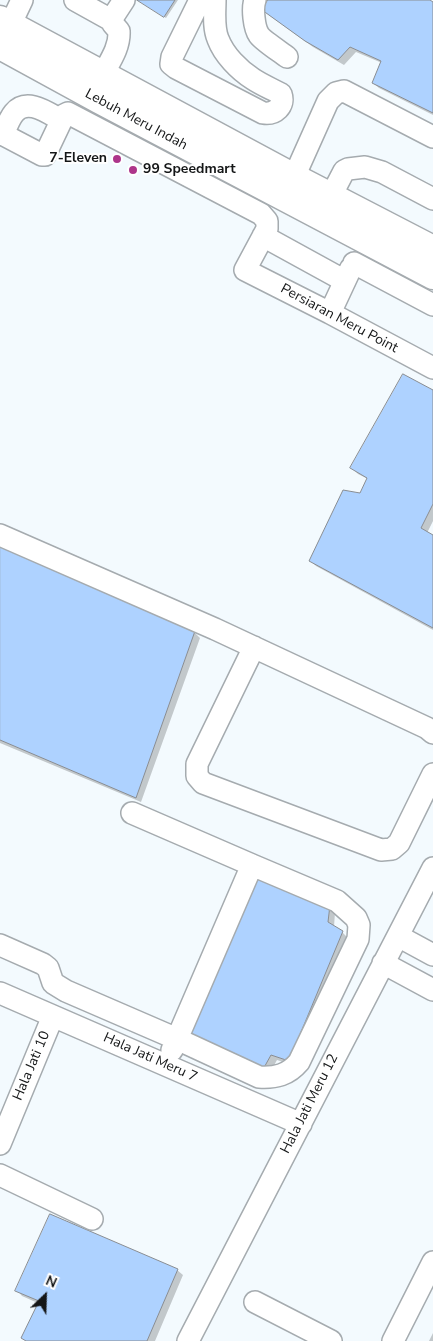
<!DOCTYPE html>
<html>
<head>
<meta charset="utf-8">
<style>
  body { margin:0 }
  #map { position:relative; width:433px; height:1341px; overflow:hidden; background:#f3fafe; font-family:"Nunito Sans",sans-serif }
  canvas { display:block }
  .north { position:absolute; left:20px; top:1271px; width:50px; height:50px; -webkit-text-stroke:4px #fff; paint-order:stroke; rotate:24deg; font-size:14px; font-weight:700; line-height:20px; text-align:center; color:#141617 }
  .north::after { content:''; display:block; margin:auto; width:18px; height:22px; background:#141617; clip-path:polygon(50% 0,100% 100%,50% 72%,0 100%) }
</style>
</head>
<body>
<div id="map">
<canvas width="433" height="1341"></canvas>
<div class="north">N</div>
</div>
<script>
const g = document.querySelector('canvas').getContext('2d');
g.lineJoin = 'round';
function paint(path, color) {
  g.fillStyle = color;
  g.fill(path, 'evenodd');
}
function stroke(path, color, width, dash) {
  g.strokeStyle = color;
  g.lineWidth = width;
  g.lineCap = dash ? 'butt' : 'round';
  g.setLineDash(dash || []);
  g.stroke(path);
}
function write(font, color, halo, rows, align = 'center') {
  g.font = font + ' "Nunito Sans",sans-serif';
  g.lineWidth = 4;
  g.setLineDash([]);
  g.textBaseline = 'middle';
  g.strokeStyle = halo;
  g.fillStyle = color;
  for (const [text, x, y, turn = 0] of rows) {
    g.save();
    g.translate(x, y);
    g.rotate((+turn || 0) * Math.PI / 180);
    g.textAlign = isNaN(turn) ? turn : align;
    if (halo) g.strokeText(text, 0, 0);
    g.fillText(text, 0, 0);
    g.restore();
  }
}
const shadow = new Path2D(`
  M138 0H178L166 18Z
  M269 0H427L433 3V115L379 88 373 83 382 63 356 52 344 65 313 47 269 15 263 9Z
  M433 391V521L427 533 433 537V630L316 566 311 561 361 495 368 479 358 474 352 468Z
  M0 543 194 632 200 638 141 802 0 743Z
  M329 906 335 912 334 927 342 932 348 938 295 1066 277 1060 267 1078 196 1046Z
  M177 1270 183 1275 155 1341H26L23 1338 40 1304 22 1296 17 1290Z
  M433 1333V1341H429Z`);
const building = new Path2D(`
  M137 0H175L164 17Z
  M268 0H430L433 2V113L372 83 381 61 350 47 338 60 305 41 262 10Z
  M403 374 433 390V504L421 528 433 535V628L309 561 343 490 360 493 367 478 350 468Z
  M0 542 195 631 136 798 0 740Z
  M255 878 330 905 328 922 343 931 289 1061 271 1055 261 1073 188 1041Z
  M50 1214 178 1269 147 1341H26L21 1338 39 1301 15 1291Z`);
const minor = new Path2D(`
  M75 0 111 20
  M200 0 172 57 171 64 176 68 263 113C275 115 285 106 281 94 272 89 262 85 253 79 239 70 224 55 218 39 213 27 215 12 215 0
  M255 0C252 8 254 28 259 35 262 40 282 53 287 57
  M4 38 22 0
  M103 74C110 61 120 47 119 31L113 24 111 20 124 0
  M0 133 42 155H45L64 115 68 113 261 214 267 221V229L245 270 330 313 433 368
  M3 135C6 128 9 119 14 113 27 97 48 113 61 120
  M294 177 328 101 336 93 344 91 433 137
  M331 196 344 171 348 169 365 167 382 172 433 199
  M263 236 345 281
  M354 263 433 305
  M330 313 351 268
  M0 535 215 629 427 728 433 733
  M254 647 197 764V776L203 783 381 850 392 849 399 843 433 774
  M132 813 252 865
  M252 865 337 901 356 918 359 925 358 939 299 1062C288 1075 276 1078 259 1077L177 1039Z
  M398 936 433 955
  M0 945 43 964 48 968 53 983 66 991 177 1039 172 1050
  M383 963 433 990
  M0 993 301 1124
  M0 1144 53 1016
  M0 1175 92 1219
  M255 1302 331 1341
  M188 1341 433 868
  M393 1341 433 1262`);
const major = new Path2D(`
  M0 19 294 177 433 249
  M0 46 99 100 433 276`);
const markers = [
  [117,159,5,"#ad358b"],
  [133,170,5,"#ad358b"]
];
const streetNames = [
  ["Lebuh Meru Indah",136,120,28],
  ["Persiaran Meru Point",339,319,28],
  ["Hala Jati Meru 7",150,1058,24],
  ["Hala Jati 10",32,1066,-67],
  ["Hala Jati Meru 12",310,1104,-63]
];
const poiNames = [
  ["7-Eleven",107,159],
  ["99 Speedmart",143,170,"left"]
];
paint(shadow, '#0003');
paint(building, '#aed2ff');
stroke(building, '#898d92', 1);
stroke(minor, '#a5abaf', 24);
stroke(major, '#a5abaf', 29);
stroke(minor, '#fff', 21);
stroke(major, '#fff', 26);
for (const [x, y, r, color] of markers) {
  const dot = new Path2D();
  dot.arc(x, y, r, 0, 2 * Math.PI);
  g.fillStyle = color;
  g.fill(dot);
  stroke(dot, '#fff', 2);
}
write('14px', '#141617', '#fff', streetNames);
write('bold 14px', '#141617', '#fff', poiNames, 'right');
</script>
</body>
</html>
